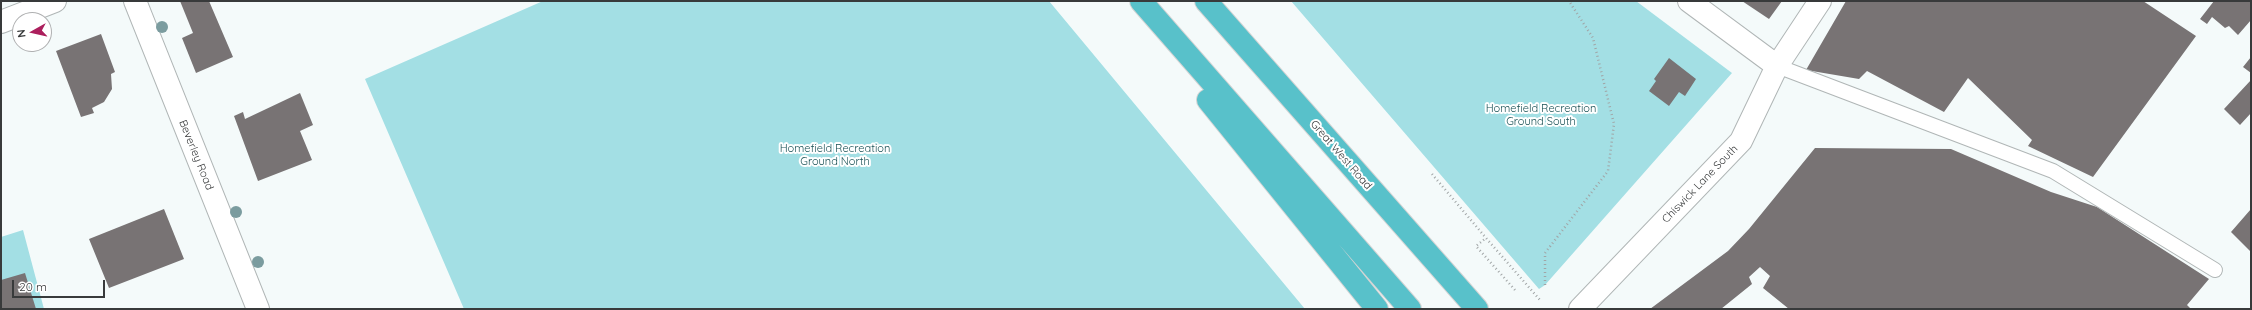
<!DOCTYPE html>
<html>
<head>
<meta charset="utf-8">
<style>
  body { margin:0 }
  #map { position:relative; width:2252px; height:310px; overflow:hidden; background:#f4fafa; font-family:Quicksand,sans-serif }
  canvas { display:block }
  .frame { position:absolute; inset:0; border:2px solid #383a3b; pointer-events:none }
  .north { position:absolute; left:12px; top:12px; width:40px; height:40px; box-sizing:border-box; background:#fff; border:1px solid #afb0b1; border-radius:50%; rotate:262deg; font-size:11px; font-weight:700; line-height:16px; text-align:center; color:#383a3b }
  .north::after { content:''; display:block; margin:auto; width:14px; height:18px; background:#ac1f5d; clip-path:polygon(50% 0,100% 100%,50% 72%,0 100%) }
  .scale { position:absolute; left:12px; top:280px; width:93px; height:18px; box-sizing:border-box; border:2px solid #383a3b; border-top:0; padding-left:5px; font-size:12px; line-height:14px; white-space:nowrap; color:#383a3b; -webkit-text-stroke:3px #fff; paint-order:stroke }
</style>
</head>
<body>
<div id="map">
<canvas width="2252" height="310"></canvas>
<div class="frame"></div>
<div class="north">N</div>
<div class="scale">20 m</div>
</div>
<script>
const g = document.querySelector('canvas').getContext('2d');
g.lineJoin = 'round';
function paint(path, color) {
  g.fillStyle = color;
  g.fill(path, 'evenodd');
}
function stroke(path, color, width, dash) {
  g.strokeStyle = color;
  g.lineWidth = width;
  g.lineCap = dash ? 'butt' : 'round';
  g.setLineDash(dash || []);
  g.stroke(path);
}
function write(font, color, halo, rows, align = 'center') {
  g.font = font + ' Quicksand,sans-serif';
  g.lineWidth = 4;
  g.setLineDash([]);
  g.textBaseline = 'middle';
  g.strokeStyle = halo;
  g.fillStyle = color;
  for (const [text, x, y, turn = 0] of rows) {
    g.save();
    g.translate(x, y);
    g.rotate((+turn || 0) * Math.PI / 180);
    g.textAlign = isNaN(turn) ? turn : align;
    if (halo) g.strokeText(text, 0, 0);
    g.fillText(text, 0, 0);
    g.restore();
  }
}
const green = new Path2D(`
  M543 1H1049L1305 309H464L365 79Z
  M1291 1H1636L1732 73 1545 285 1539 289Z
  M23 230 44 309H1V237Z`);
const building = new Path2D(`
  M180 1H209L233 57 196 73 182 38 193 33Z
  M1742 1H1782L1769 19Z
  M1846 1H2143L2196 36 2093 177 2028 146 2032 140 1968 78 1944 112 1867 71 1859 79 1806 70Z
  M2214 1H2251V20L2238 35 2229 26 2225 28 2212 17 2207 24 2200 19Z
  M101 34 115 72 111 74 112 89 104 102 92 108 94 113 81 117 56 51Z
  M2251 57V73L2243 67Z
  M1669 58 1696 79 1685 96 1679 92 1669 106 1649 91 1656 81 1654 79Z
  M2251 80V113L2240 125 2224 109Z
  M300 93 313 125 300 131 312 160 258 181 234 116 243 112 245 119Z
  M1815 148 1951 149 2051 192 2097 207 2209 279 2187 305 2191 309H1789L1763 288 1770 276 1760 267 1749 277 1752 284 1721 309H1650L1728 251 1749 229Z
  M164 209 184 259 109 288 89 239Z
  M2251 209V252L2231 232Z
  M25 273 36 309H1V280Z`);
const path = new Path2D(`
  M1432 174 1486 238
  M1545 285V253L1608 171 1614 124 1593 38 1569 1
  M1515 290 1476 246 1486 238 1540 300`);
const lane = new Path2D(`
  M1777 66 2053 171 2215 270`);
const street = new Path2D(`
  M135 1 258 309
  M1689 1 1777 66
  M1 22 55 1
  M1580 309 1741 141 1777 66 1820 1`);
const highway = new Path2D(`
  M1141 1 1410 309
  M1206 1 1477 309
  M1208 100 1377 309`);
const trees = [
  [162,27],
  [236,212],
  [258,262]
];
const parkNames = [
  ["Homefield Recreation",1541,109],
  ["Ground South",1541,122],
  ["Homefield Recreation",835,149],
  ["Ground North",835,162]
];
const streetNames = [
  ["Beverley Road",196,155,68],
  ["Great West Road",1341,155,49],
  ["Chiswick Lane South",1700,184,-46]
];
paint(green, '#a3dfe4');
paint(building, '#787374');
stroke(lane, '#b0b6b6', 16);
stroke(street, '#b0b6b6', 24);
stroke(highway, '#d3d4d4', 24);
stroke(path, '#a1a5a6', 2.5, [1, 3]);
stroke(lane, '#fff', 14);
stroke(street, '#fff', 22);
stroke(highway, '#58c1ca', 22);
g.fillStyle = '#7b9c9f';
for (const [x, y] of trees) {
  g.beginPath();
  g.arc(x, y, 6, 0, 2 * Math.PI);
  g.fill();
}
write('11px', '#185054', '#fff', parkNames);
write('11px', '#383a3b', '#fff', streetNames);
</script>
</body>
</html>
